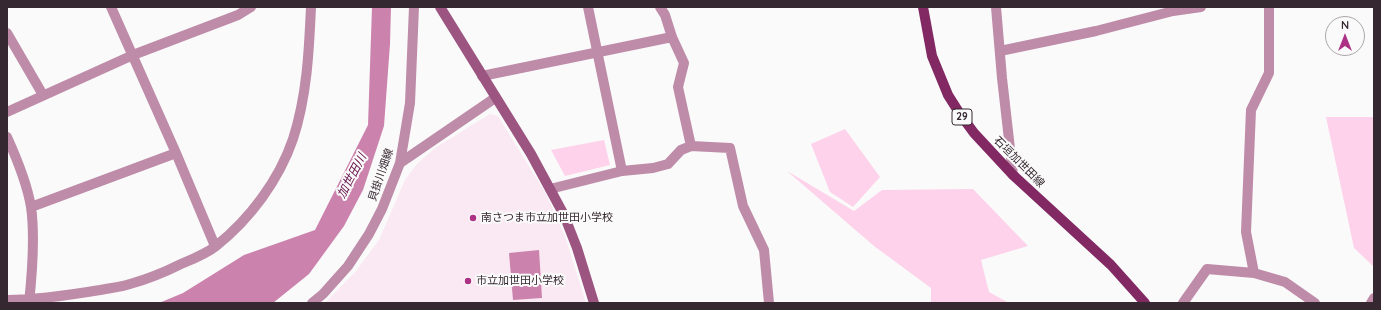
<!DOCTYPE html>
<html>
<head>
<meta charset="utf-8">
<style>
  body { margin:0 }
  #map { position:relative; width:1381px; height:310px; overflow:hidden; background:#fafafa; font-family:Quicksand,sans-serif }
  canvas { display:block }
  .frame { position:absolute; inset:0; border:8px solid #362830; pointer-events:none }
  .north { position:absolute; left:1325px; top:16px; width:40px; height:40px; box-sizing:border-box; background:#fafafa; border:1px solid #aca6a9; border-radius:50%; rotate:0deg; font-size:11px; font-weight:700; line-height:16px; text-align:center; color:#362830 }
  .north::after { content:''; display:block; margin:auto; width:14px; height:18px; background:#ad3184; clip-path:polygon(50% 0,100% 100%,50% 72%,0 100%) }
</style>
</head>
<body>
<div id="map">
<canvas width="1381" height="310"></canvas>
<div class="frame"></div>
<div class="north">N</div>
</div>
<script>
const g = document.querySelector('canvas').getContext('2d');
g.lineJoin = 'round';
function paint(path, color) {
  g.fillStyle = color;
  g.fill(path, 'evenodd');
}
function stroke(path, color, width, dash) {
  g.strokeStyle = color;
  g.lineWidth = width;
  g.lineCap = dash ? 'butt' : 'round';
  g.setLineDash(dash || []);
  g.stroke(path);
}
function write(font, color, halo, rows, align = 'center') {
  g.font = font + ' Quicksand,"Noto Sans JP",sans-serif';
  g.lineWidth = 4;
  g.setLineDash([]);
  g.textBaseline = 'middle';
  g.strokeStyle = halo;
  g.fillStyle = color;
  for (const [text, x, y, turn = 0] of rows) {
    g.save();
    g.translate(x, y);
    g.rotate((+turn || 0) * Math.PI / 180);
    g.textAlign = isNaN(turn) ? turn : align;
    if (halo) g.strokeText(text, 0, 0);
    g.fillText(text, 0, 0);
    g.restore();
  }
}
const built = new Path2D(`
  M490 114 498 116 546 194 565 236 586 303H325L356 271 379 240 405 180 417 164 435 148Z`);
const green = new Path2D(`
  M1326 117H1374V267L1354 248Z
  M845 129 880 177 853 207 830 192 811 144Z
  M604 140 610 165 565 176 551 150Z
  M787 171 854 211 882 190 973 189 1028 246 981 260 989 292 1009 303H931V288L874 246Z`);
const water = new Path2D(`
  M372 7H391L390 44 384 126 363 190 344 226 309 274 273 303H159L183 293 244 255 315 230 368 125Z
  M539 250 542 298 513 300 509 253Z`);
const street = new Path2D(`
  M111 7 176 153 215 246
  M660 7 665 15 672 37 684 63 678 87 691 146
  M996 7 1002 78 1013 175
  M7 33 43 95
  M1000 51 1096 31 1173 11 1201 7
  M482 76 672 37
  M7 112 133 55 238 15 251 7
  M7 137C17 159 27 183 31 207 35 235 32 275 29 303
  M400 163 495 98
  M622 171 653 168 668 164 681 150 691 146 730 148 743 206 764 250 769 303
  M550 189 622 171 588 7
  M31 207 176 153
  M1254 273 1285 282 1315 303
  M7 300C38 300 70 295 100 290 110 288 121 287 130 284 148 279 165 272 181 264 193 259 206 254 216 246 250 219 279 180 293 139 307 96 309 51 311 7
  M312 303 323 294 348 266 369 234 382 209 400 163 410 103 414 7
  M1183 303 1207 269 1254 273 1246 232 1251 110 1269 73V7
  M1371 303 1374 298`);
const secondary = new Path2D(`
  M440 7 531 154 564 215 577 248 594 303`);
const primary = new Path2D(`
  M923 7 932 56 948 95 960 114 974 133 1013 175 1111 265 1145 303`);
const markers = [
  [473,218,4,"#ad3184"],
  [468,281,4,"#ad3184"]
];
const shields = [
  [962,117,20]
];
const shieldNames = [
  ["29",962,117]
];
const streetNames = [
  ["石垣加世田線",1019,162,45],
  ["貝掛川畑線",381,175,-71]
];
const poiNames = [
  ["南さつま市立加世田小学校",481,218],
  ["市立加世田小学校",476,281]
];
const waterNames = [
  ["加世田川",352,176,-62]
];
paint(built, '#fae8f2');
paint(green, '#fdd2ea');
paint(water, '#cb83ad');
stroke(street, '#be8ba8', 10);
stroke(secondary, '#9c5480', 10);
stroke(primary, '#822964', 10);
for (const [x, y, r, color] of markers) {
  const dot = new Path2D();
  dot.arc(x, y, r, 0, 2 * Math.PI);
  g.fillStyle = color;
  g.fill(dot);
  stroke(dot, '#fafafa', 1.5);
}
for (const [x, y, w] of shields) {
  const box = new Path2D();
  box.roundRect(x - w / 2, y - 8, w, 16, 3);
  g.fillStyle = '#fafafa';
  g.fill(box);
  stroke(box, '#362830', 1);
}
write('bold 10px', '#362830', null, shieldNames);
write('11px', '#362830', '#fafafa', streetNames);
write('11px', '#362830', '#fafafa', poiNames, 'left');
write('italic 12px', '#650f4a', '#fafafa', waterNames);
</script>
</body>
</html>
